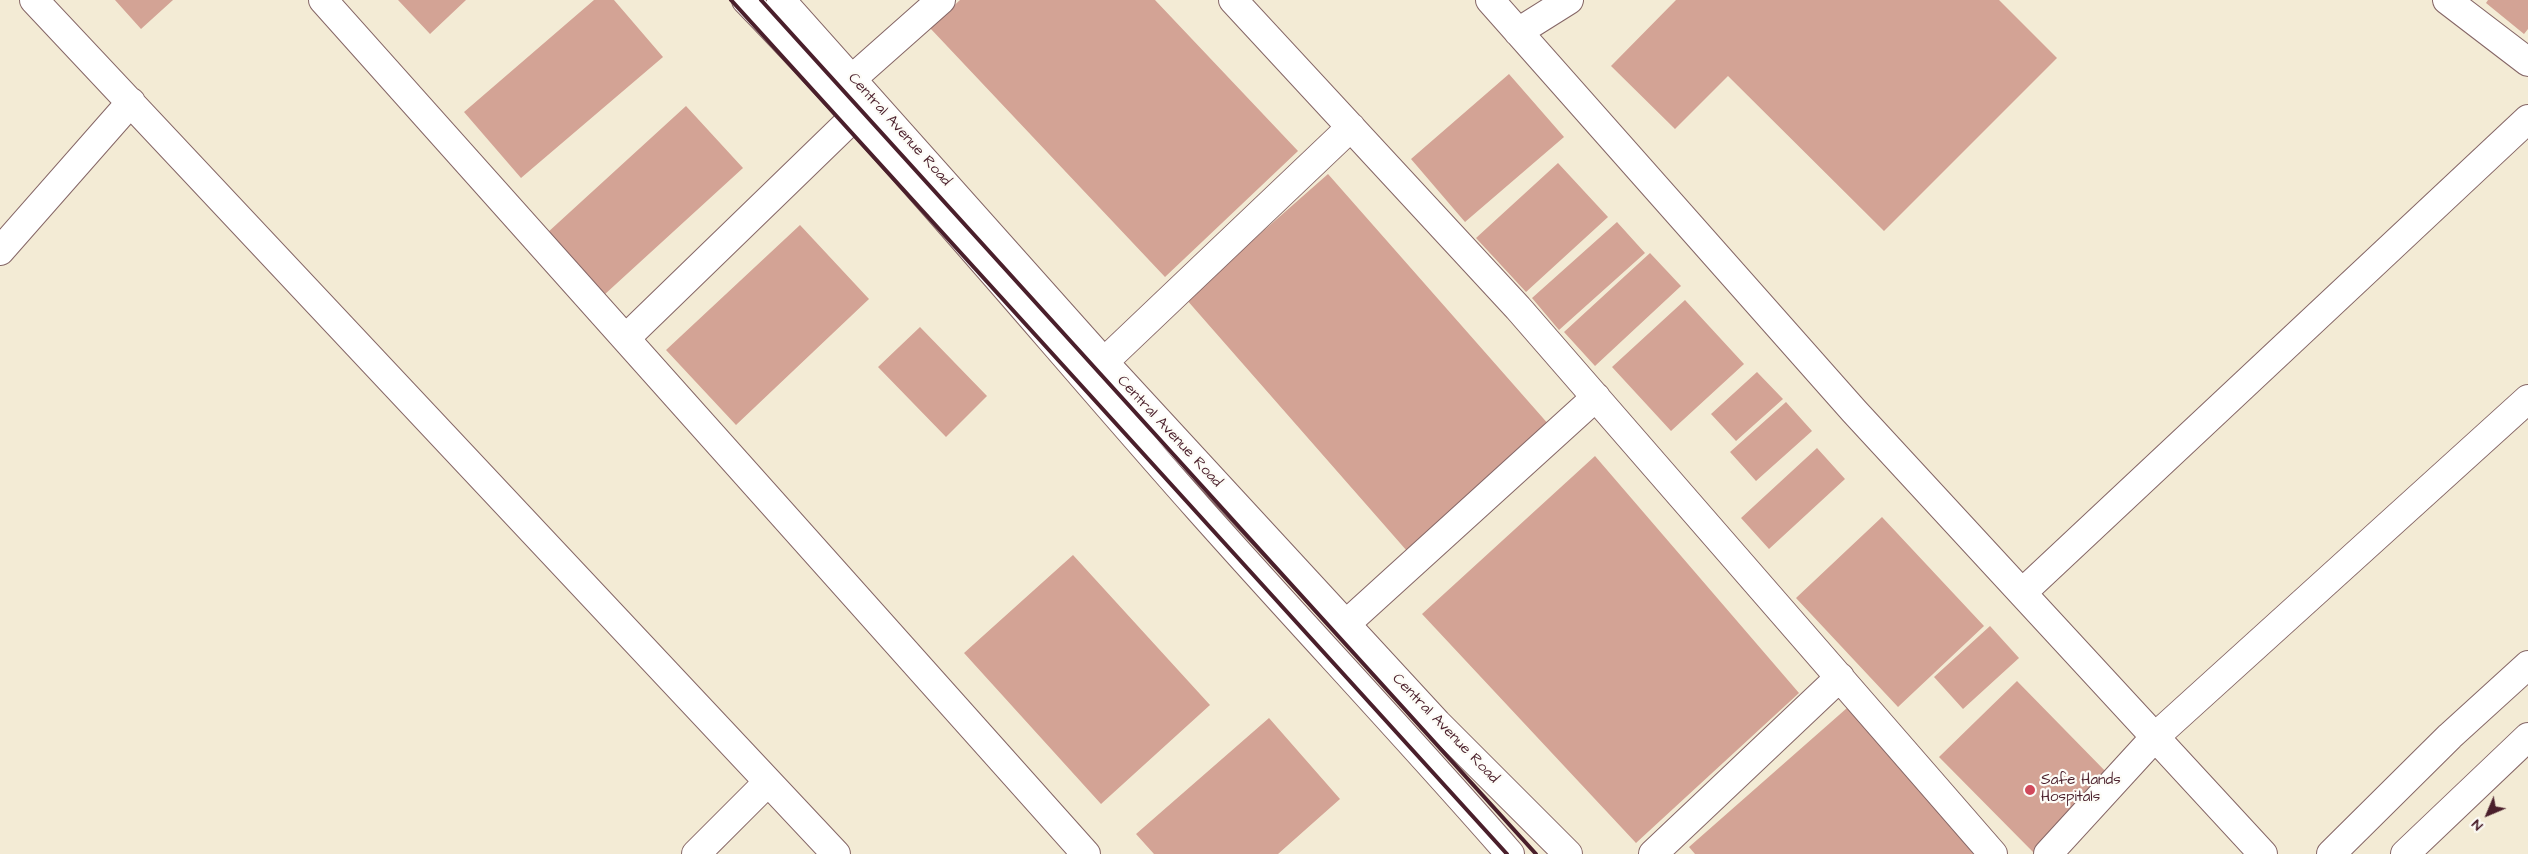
<!DOCTYPE html>
<html>
<head>
<meta charset="utf-8">
<style>
  body { margin:0 }
  #map { position:relative; width:2528px; height:854px; overflow:hidden; background:#f3ebd5; font-family:"Architects Daughter",sans-serif }
  canvas { display:block }
  .north { position:absolute; left:2463px; top:789px; width:50px; height:50px; -webkit-text-stroke:4px #fdfcf7; paint-order:stroke; rotate:225deg; font-size:14px; font-weight:700; line-height:20px; text-align:center; color:#4a1f2b }
  .north::after { content:''; display:block; margin:auto; width:18px; height:22px; background:#4a1f2b; clip-path:polygon(50% 0,100% 100%,50% 72%,0 100%) }
</style>
</head>
<body>
<div id="map">
<canvas width="2528" height="854"></canvas>
<div class="north">N</div>
</div>
<script>
const g = document.querySelector('canvas').getContext('2d');
g.lineJoin = 'round';
function paint(path, color) {
  g.fillStyle = color;
  g.fill(path, 'evenodd');
}
function stroke(path, color, width, dash) {
  g.strokeStyle = color;
  g.lineWidth = width;
  g.lineCap = dash ? 'butt' : 'round';
  g.setLineDash(dash || []);
  g.stroke(path);
}
function write(font, color, halo, rows, align = 'center') {
  g.font = font + ' "Architects Daughter",sans-serif';
  g.lineWidth = 4.5;
  g.setLineDash([]);
  g.textBaseline = 'middle';
  g.strokeStyle = halo;
  g.fillStyle = color;
  for (const [text, x, y, turn = 0] of rows) {
    g.save();
    g.translate(x, y);
    g.rotate((+turn || 0) * Math.PI / 180);
    g.textAlign = isNaN(turn) ? turn : align;
    if (halo) g.strokeText(text, 0, 0);
    g.fillText(text, 0, 0);
    g.restore();
  }
}
const building = new Path2D(`
  M115 0H173L141 29Z
  M398 0H466L430 34Z
  M594 0H614L663 57 521 178 464 112Z
  M960 0H1155L1298 151 1165 277 930 28Z
  M1676 0H1999L2057 58 1884 231 1728 76 1675 129 1611 66Z
  M2488 0H2528V29L2524 34 2486 3Z
  M1509 74 1564 137 1465 222 1411 159Z
  M686 106 743 168 604 295 547 233Z
  M1558 163 1608 217 1526 292 1476 238Z
  M1328 174 1550 426 1407 551 1186 299Z
  M1617 222 1645 253 1559 330 1532 298Z
  M800 225 869 299 736 425 666 350Z
  M1650 253 1681 286 1595 366 1564 332Z
  M1685 300 1744 364 1671 431 1612 367Z
  M920 327 987 396 946 437 878 367Z
  M1757 372 1783 399 1736 441 1711 414Z
  M1786 402 1812 431 1756 481 1730 452Z
  M1817 448 1845 479 1769 549 1741 518Z
  M1595 456 1799 693 1636 843 1422 614Z
  M1882 517 1984 626 1898 707 1796 598Z
  M1073 555 1210 705 1101 804 964 653Z
  M1990 626 2019 658 1963 709 1934 677Z
  M2017 681 2111 777 2034 853 1939 757Z
  M1847 708 1976 854H1695L1689 847Z
  M1269 718 1340 799 1278 854H1154L1136 834Z`);
const street = new Path2D(`
  M34 0 836 854
  M323 0 1086 854
  M1233 0 1518 308 1993 854
  M1490 0 1854 411 2263 854
  M2447 0 2528 62
  M1518 32 1569 0
  M853 78 941 0
  M0 251 131 102
  M626 338 855 116
  M1104 362 1351 127
  M2023 592 2528 119
  M1346 624 1596 397
  M696 854 768 782
  M1653 854 1840 677
  M2048 854 2156 736 2528 399`);
const secondary = new Path2D(`
  M2331 854 2450 736 2528 665
  M2405 854 2528 737`);
const primary = new Path2D(`
  M746 0C904 163 1047 338 1198 508 1301 624 1408 737 1510 854
  M781 0 1104 362 1437 723 1568 854`);
const rail = new Path2D(`
  M731 0 1507 854
  M761 0 1536 854`);
const markers = [
  [2030,790,6,"#d1495b"]
];
const streetNames = [
  ["Central Avenue Road",899,130,48],
  ["Central Avenue Road",1169,432,47],
  ["Central Avenue Road",1445,729,46]
];
const poiNames = [
  ["Safe Hands",2041,781],
  ["Hospitals",2041,798]
];
paint(building, '#d3a395');
stroke(street, '#856666', 30);
stroke(secondary, '#856666', 30);
stroke(primary, '#856666', 30);
stroke(street, '#fff', 28);
stroke(secondary, '#fff', 28);
stroke(primary, '#fff', 28);
stroke(rail, '#4a1f2b', 4);
for (const [x, y, r, color] of markers) {
  const dot = new Path2D();
  dot.arc(x, y, r, 0, 2 * Math.PI);
  g.fillStyle = color;
  g.fill(dot);
  stroke(dot, '#fdfcf7', 2);
}
write('15px', '#4a1f2b', '#fdfcf7', streetNames);
write('15px', '#4a1f2b', '#fdfcf7', poiNames, 'left');
</script>
</body>
</html>
